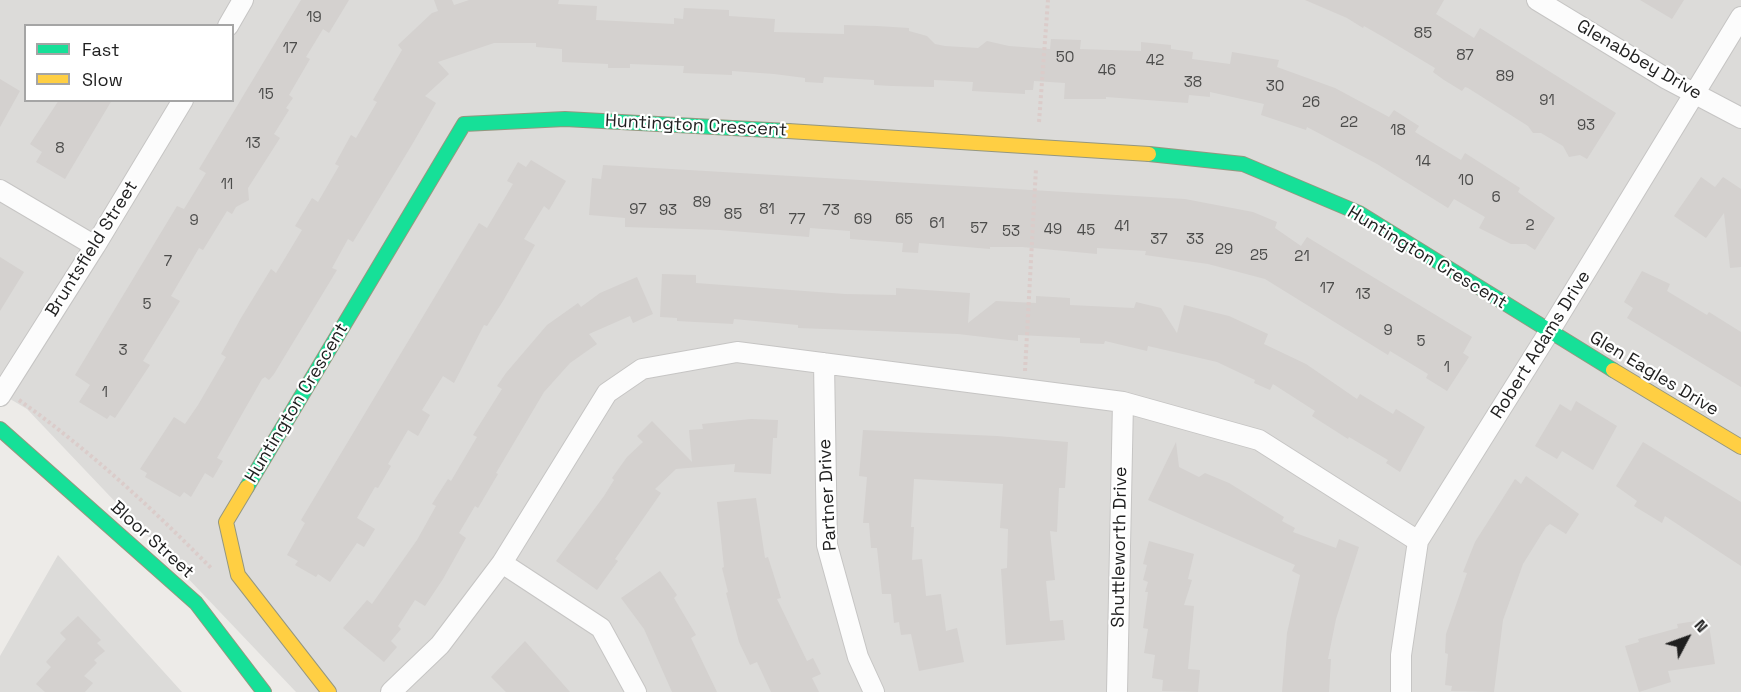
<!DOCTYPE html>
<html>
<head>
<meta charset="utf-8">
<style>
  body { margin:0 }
  #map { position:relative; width:1741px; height:692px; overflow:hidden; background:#edebe8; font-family:"Space Grotesk",sans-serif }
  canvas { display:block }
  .legend { position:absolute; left:24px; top:24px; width:210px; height:78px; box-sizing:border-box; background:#fff; border:2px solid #a5a5a5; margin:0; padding:8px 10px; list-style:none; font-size:18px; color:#1f1f1f }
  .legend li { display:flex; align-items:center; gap:12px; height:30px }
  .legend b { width:30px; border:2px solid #a5a5a5 }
  .north { position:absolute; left:1657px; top:608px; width:60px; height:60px; -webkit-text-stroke:4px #fff; paint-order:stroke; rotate:49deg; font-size:16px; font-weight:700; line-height:24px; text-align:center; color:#1f1f1f }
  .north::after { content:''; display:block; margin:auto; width:21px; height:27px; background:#1f1f1f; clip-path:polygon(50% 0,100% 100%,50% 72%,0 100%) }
</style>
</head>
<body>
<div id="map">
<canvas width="1741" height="692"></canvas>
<ul class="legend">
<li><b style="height:8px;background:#16e098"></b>Fast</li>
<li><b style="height:8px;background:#ffcf43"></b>Slow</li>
</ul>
<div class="north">N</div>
</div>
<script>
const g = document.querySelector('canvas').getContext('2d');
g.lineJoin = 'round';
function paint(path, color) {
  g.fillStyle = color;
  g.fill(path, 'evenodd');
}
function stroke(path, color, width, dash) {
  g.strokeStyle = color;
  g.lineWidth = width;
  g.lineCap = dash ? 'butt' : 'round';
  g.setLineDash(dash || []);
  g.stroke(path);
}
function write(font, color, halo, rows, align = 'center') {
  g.font = font + ' "Space Grotesk",sans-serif';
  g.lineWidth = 4.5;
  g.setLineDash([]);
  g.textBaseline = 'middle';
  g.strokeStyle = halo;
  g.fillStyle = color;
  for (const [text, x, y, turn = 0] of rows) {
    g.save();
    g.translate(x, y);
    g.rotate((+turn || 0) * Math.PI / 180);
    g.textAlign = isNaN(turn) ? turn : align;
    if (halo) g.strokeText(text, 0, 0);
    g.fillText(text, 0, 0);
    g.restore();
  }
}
const residential = new Path2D(`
  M0 0H1741V692H296L27 409 0 393ZM26 26H232V100H26Z
  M58 555 182 692H0V656Z`);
const building = new Path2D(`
  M301 0H349L329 33 323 29 306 57 310 59 289 95 293 98 286 108 289 110 274 134 280 138 248 188 249 200 236 207 232 214 227 211 203 250 199 248 171 296 180 301 143 361 150 365 115 418 110 415 107 419 79 402 90 385 75 375 177 206 184 209 206 173 199 169Z
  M434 0H452L454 5 469 0H559L558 4 597 6 596 20 674 24V18L683 19 684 8 729 10V16L775 19 774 32 844 34V25L877 26 909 28V31L927 36 935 44 945 46 978 48 987 41 1009 46 1050 49 1051 39 1081 40 1080 49 1141 51V42L1171 45V49L1193 52 1192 59 1230 64 1232 52 1279 60 1277 67 1335 88 1389 117 1394 110 1419 126 1415 132 1461 160 1465 153 1520 188 1518 192 1555 218 1535 250 1526 244H1511L1479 228 1485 217 1454 199 1448 208 1377 164 1307 127 1306 130 1261 115 1264 104 1210 92V97L1189 95 1188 103 1106 97V99H1064L1065 83 1034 81 1033 90H1025V94L972 91 973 82 934 80V87L892 86 874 85V80L824 77 823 83 805 82V78L774 74 732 71V75L683 73 684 66 630 64V68H608V64L562 62V49L536 47V43H494L438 62 449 74 425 96 436 103 413 143 353 242 348 239 332 268 337 270 274 374 269 380 265 377 262 379 217 458 223 461 213 478 205 473 191 497 184 492 180 497 145 477 147 473 140 469 174 417 185 424 198 405 226 357 221 354 241 318 271 269 276 273 302 230 295 226 312 198 318 202 339 166 335 164 351 135 356 138 377 102 373 100 402 50 398 45 432 13 438 11Z
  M1305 0H1444L1436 14 1474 38 1480 28 1616 113 1587 159 1580 155 1569 157 1563 146 1541 133H1533L1528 126 1468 88 1465 87 1462 91 1444 80 1433 72 1435 68 1385 38 1364 26 1363 28 1347 18Z
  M1640 0H1684L1672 19Z
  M0 79 20 91 0 127Z
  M59 100H112L65 179 36 162 42 152 30 144Z
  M531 160 566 181 549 210 544 206 524 239 535 245 503 301 487 326 484 325 454 383 443 376 422 410 430 415 418 436 408 430 388 464 391 466 378 488 375 487 357 518 375 529 364 547 357 543 330 582 318 574 316 577 295 565 298 561 287 555 305 523 301 520 479 223 487 228 513 184 507 181 518 162 526 167Z
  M603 165 1185 199 1253 212 1277 222 1275 228 1301 246 1307 237 1472 337 1463 353 1469 357 1447 391 1426 378 1428 374 1390 351 1388 355 1265 279 1208 264 1145 255 1146 251 1097 248V254L1022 247H990V249L919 243 918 253 902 252 903 243 850 239V231L810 228 809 237 719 230 625 227V218L589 215 592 178 601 179Z
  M1701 177 1715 187 1723 177 1741 189V267L1730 268 1724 213 1706 238 1674 216Z
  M0 257 24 272 0 311Z
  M1642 271 1670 284 1667 291 1707 315 1709 312 1741 332V387L1627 318 1633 308 1624 302Z
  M662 274 696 275V283L845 294 896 295V288L970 293 968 323 996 301 1036 303V296L1070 298V305L1134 308 1136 302 1161 308 1177 333 1184 305 1229 316 1268 334 1264 344 1306 364 1357 399 1360 394 1393 414 1396 409 1425 427 1400 472 1386 463 1388 460 1349 437 1348 439 1312 416 1315 411 1273 384 1270 390 1254 383 1255 380 1217 362 1148 346 1147 351 1105 341 1104 344 1080 343V338L1018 335V341L958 334 798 328V325L734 319 733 324 677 321V318L660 317Z
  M637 277 653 314 633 323 630 316 589 334 597 344 570 363 544 392 496 473 498 474 478 508 475 506 459 533 466 538 443 579 425 606 415 600 398 626 401 629 391 641 397 647 384 662 343 628 367 600 372 604 417 540 436 506 432 504 448 479 451 481 477 437 473 435 502 389 497 386 506 373 547 325 578 303 581 307 600 293Z
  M1576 401 1617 426 1593 470 1562 451 1557 459 1535 446 1560 404 1571 411Z
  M751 419 778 420 777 438H773L771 474 734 472 735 464 676 469 655 489 661 493 615 559 618 561 597 590 556 561 604 496 614 480 612 478 627 457 643 442 637 436 652 421 692 462 689 430 703 429 702 424Z
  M863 430 997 436 1068 442 1065 488H1059L1057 532 1050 531 1055 580 1046 581 1050 621 1063 620 1065 640 1006 645 1001 569 1007 568 1008 529 1000 528 1003 484 914 479 911 527H914L912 560 922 559 926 596 941 594 946 631 957 628 964 662 919 671 911 634 901 635 899 622 894 623 891 594H882L877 548H871L869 523H863L867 477 859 476Z
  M1176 442 1179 467 1199 477 1205 473 1229 483 1284 517 1282 521 1295 528 1293 532 1336 548 1339 539 1359 547 1336 619 1328 659H1331L1329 692H1282L1287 633 1300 575 1292 571 1295 565 1148 500Z
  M1643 442 1741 502V566L1665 516 1662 523 1634 506 1637 501 1616 486Z
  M1526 476 1579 514 1566 534 1550 524 1546 527 1523 564 1503 620 1494 692 1451 691 1452 686 1445 685 1448 654 1445 653 1446 634 1467 573 1463 572 1475 542 1515 479 1521 484Z
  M756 498 765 558 768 557 781 598 777 599 807 661 813 658 821 674 812 678 819 692H771L757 662 750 665 739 642 726 593 728 592 722 568 724 567 717 502Z
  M1149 541 1194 554 1188 579 1192 580 1184 605 1194 606 1188 669 1200 670 1198 692 1162 691 1163 680 1152 678 1155 655 1144 653 1148 629 1143 628 1148 592H1145L1148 582 1143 580 1147 565 1143 564Z
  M660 571 677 595 674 598 696 635 691 638 717 692H672L644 629 621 598Z
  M78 616 101 640 97 643 105 651 94 660 97 663 84 676 93 683 85 692H45L36 684 51 667 46 662 66 639 60 633Z
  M1708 619 1715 664 1668 671 1671 682 1639 692 1625 646 1639 642 1638 639 1678 628 1677 624Z
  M525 641 570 692H506L491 677Z`);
const path = new Path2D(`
  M1039 122 1048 0
  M1025 371 1036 168
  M19 400C89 450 151 507 212 569`);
const street = new Path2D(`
  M1537 0 1667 79 1741 118
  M228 26 243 0
  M0 190 95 246
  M824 363 827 545 858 657 874 692
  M0 396 95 246 183 100
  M502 563 601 628 636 692
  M391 692 440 645 502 563 607 393 642 369 737 352 1123 402 1259 440 1418 541
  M1117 692 1123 402
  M1401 692V655L1418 541 1549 332 1741 17`);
const fast = new Path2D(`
  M1149 154 1243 164 1359 213 1613 370
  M0 429 196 603 264 692
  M247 487 464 124 565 119 788 131`);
const slow = new Path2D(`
  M788 131 1149 154
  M1613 370 1741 447
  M247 487 226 522 238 575 329 692`);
const numberNames = [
  ["19",314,18],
  ["85",1423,34],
  ["17",290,49],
  ["87",1465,56],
  ["50",1065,58],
  ["42",1155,61],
  ["46",1107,71],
  ["89",1505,77],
  ["38",1193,83],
  ["30",1275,87],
  ["15",266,95],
  ["91",1547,101],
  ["26",1311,103],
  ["22",1349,123],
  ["93",1586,126],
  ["18",1398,131],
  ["13",253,144],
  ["8",60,149],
  ["14",1423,162],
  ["10",1466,181],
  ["11",227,185],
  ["6",1496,198],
  ["89",702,203],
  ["97",638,210],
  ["81",767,210],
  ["93",668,211],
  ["73",831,211],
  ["85",733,215],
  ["77",797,220],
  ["69",863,220],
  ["65",904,220],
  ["9",194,221],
  ["61",937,224],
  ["2",1530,226],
  ["41",1122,227],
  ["57",979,229],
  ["49",1053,230],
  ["45",1086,231],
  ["53",1011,232],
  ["37",1159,240],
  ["33",1195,240],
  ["29",1224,250],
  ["25",1259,256],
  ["21",1302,257],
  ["7",168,262],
  ["17",1327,289],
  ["13",1363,295],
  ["5",147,305],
  ["9",1388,331],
  ["5",1421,342],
  ["3",123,351],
  ["1",1447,368],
  ["1",105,393]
];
const streetNames = [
  ["Glenabbey Drive",1639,60,30],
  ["Huntington Crescent",696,126,3],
  ["Bruntsfield Street",92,249,-58],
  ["Huntington Crescent",1427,258,31],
  ["Robert Adams Drive",1541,345,-58],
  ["Glen Eagles Drive",1654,374,31],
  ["Huntington Crescent",297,403,-59],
  ["Partner Drive",828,495,-93],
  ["Bloor Street",152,540,42],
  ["Shuttleworth Drive",1120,547,-89]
];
paint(residential, '#dcdbd9');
paint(building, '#d4d1cf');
stroke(street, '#c6c5c4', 22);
stroke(fast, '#95977f', 16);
stroke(slow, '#95977f', 16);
stroke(path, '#dbccca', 4, [3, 3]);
stroke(street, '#fcfcfc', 20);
stroke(fast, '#16e098', 14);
stroke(slow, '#ffcf43', 14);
write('15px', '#4c4c4b', null, numberNames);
write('18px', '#1f1f1f', '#fff', streetNames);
</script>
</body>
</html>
